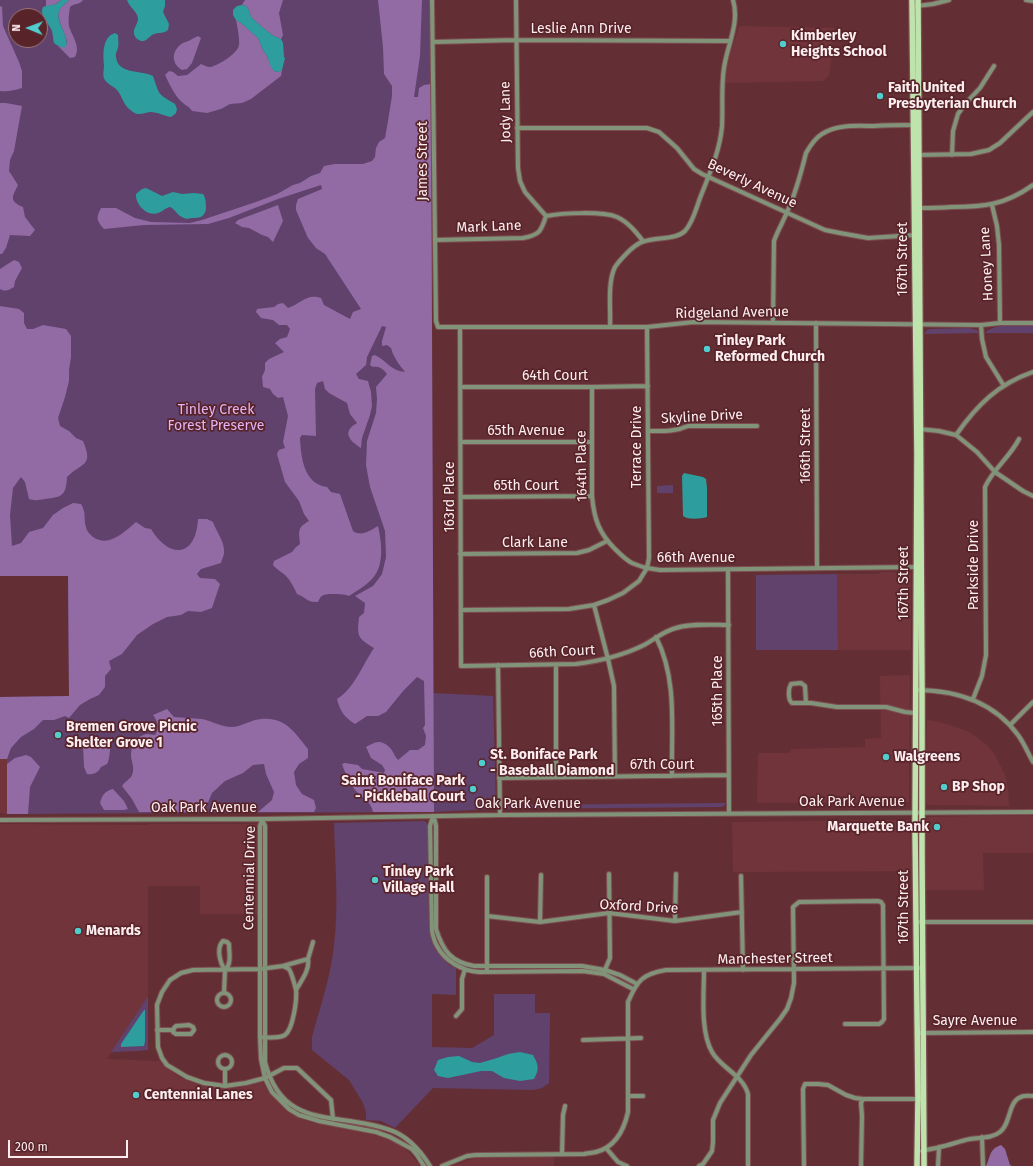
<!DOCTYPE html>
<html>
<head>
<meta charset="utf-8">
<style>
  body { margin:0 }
  #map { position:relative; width:1033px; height:1166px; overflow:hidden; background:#642f34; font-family:"Fira Sans",sans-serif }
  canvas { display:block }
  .north { position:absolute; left:8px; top:8px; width:40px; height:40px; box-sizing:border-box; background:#58242a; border:1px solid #9a7579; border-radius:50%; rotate:271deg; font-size:11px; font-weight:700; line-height:16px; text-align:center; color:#fceeef }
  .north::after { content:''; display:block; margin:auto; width:14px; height:18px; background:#52cdcd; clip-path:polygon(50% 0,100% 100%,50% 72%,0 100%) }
  .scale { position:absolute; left:8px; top:1140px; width:120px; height:18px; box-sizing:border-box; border:2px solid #fceeef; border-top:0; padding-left:5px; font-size:12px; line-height:14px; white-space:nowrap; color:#fceeef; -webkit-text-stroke:3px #58242a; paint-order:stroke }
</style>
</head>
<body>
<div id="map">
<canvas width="1033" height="1166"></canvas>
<div class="north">N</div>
<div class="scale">200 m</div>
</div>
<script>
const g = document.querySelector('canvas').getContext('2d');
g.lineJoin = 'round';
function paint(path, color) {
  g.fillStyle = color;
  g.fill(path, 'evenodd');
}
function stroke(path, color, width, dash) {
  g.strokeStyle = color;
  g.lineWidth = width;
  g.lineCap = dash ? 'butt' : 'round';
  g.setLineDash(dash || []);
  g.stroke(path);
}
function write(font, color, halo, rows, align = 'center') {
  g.font = font + ' "Fira Sans",sans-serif';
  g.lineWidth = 3.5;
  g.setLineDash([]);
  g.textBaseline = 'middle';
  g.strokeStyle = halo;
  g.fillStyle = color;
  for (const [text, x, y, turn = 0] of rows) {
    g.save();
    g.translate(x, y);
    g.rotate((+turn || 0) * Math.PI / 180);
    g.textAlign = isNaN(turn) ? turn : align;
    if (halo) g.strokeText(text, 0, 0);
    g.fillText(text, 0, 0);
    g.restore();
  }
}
const built = new Path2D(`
  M739 26 834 28 831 60 829 75 823 81 726 83V68Z
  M880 572H911V650H838L837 574H879Z
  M910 675 909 802 757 803 758 753H790L791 749 865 747V739L881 738 880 676Z
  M927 720 939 722 962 729 971 733 988 746 995 755 1005 775 1008 790 1009 806 930 805 927 804 925 799Z
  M0 759H7V814L0 813Z
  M1033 815V853H983L984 890H925V822L927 818 930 817Z
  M907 820 910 823 911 871 733 872 732 822Z
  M0 824 148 825V824H257V914H200V886H148V996L107 1059 160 1061 169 1070 181 1078 200 1085 221 1089 239 1088 263 1082 269 1092 281 1105 294 1115 310 1122 380 1136 389 1139 399 1144 410 1154 420 1166H0Z
  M554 1157V1166H452L476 1158Z`);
const green = new Path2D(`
  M0 0H431L433 693 493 696 496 803 494 809 434 812 7 814V759L0 697 69 696 68 576H0ZM16 16H40V40H16Z
  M1033 325V333H985C994 323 1020 325 1033 325Z
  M969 328 977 330 979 333 924 334 927 330 930 329Z
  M673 485V493H657V486Z
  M837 574 838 650H756V575Z
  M726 803 724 806 721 807 507 809H504L501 805Z
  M424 821 428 824 429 930 435 949 449 965 456 968V995L432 994V1047L472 1048 494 1035V994H535V1013H550L549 1083 542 1088 533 1090 433 1088 395 1128 381 1121 366 1120V1112L363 1103 349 1080 312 1050V1037C320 1007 331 976 334 945 339 905 335 864 334 823Z
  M148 996V1050L137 1051 111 1052Z`);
const forest = new Path2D(`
  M46 0H61C56 4 52 6 46 6Z
  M69 0H83C80 5 74 3 70 7 69 13 68 20 69 26 72 36 81 47 75 57L70 58 58 46 63 47 67 43C67 34 54 17 60 9 62 6 66 3 69 0Z
  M245 0H283L279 13 283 35 281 39 272 35 261 26 251 17 249 10 246 6 242 5Z
  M378 0H422L420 56 414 97H418L419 88 424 85 431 84 434 812H373C371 801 362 798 355 790 349 782 345 773 342 764L345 763 358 765 362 769 384 773 385 770 382 765 371 758 366 747C376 741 382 739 391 749 394 753 395 757 398 760L410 750H418L425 745 426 736 423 728 425 725 424 681 417 677 404 690 386 712 378 716H367L355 724C344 717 340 711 337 699 354 689 363 664 374 648 357 638 357 636 359 617L364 613 365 603 355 596 373 586 382 574 386 557 385 531 370 487 366 465 367 441 376 413 377 399 376 387 387 374C383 369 380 366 373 367L370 365 372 356 375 355C387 361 391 371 405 372L398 363 393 354 391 348 387 345 382 346V341L386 327 382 326 367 357 366 365 356 374 359 379 368 381 371 392 372 406 370 415 362 438 361 448C350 441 341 432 357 423L350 414 347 403 329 393 325 389 323 381 317 383 315 389 316 436 302 435 300 438C301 458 304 484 327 487L331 492 340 494 353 531C362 537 369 531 378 526 382 544 385 568 370 581 364 587 356 591 349 596 345 594 325 593 322 596 320 597 319 600 318 602 307 603 306 597 297 594 294 588 291 581 286 576 282 572 277 570 273 565L274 561 292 552 296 547 300 544C299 530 297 528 309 521L304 514 299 501 285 482 277 454 279 450 285 448 283 442 288 416 283 397 278 398 273 394 270 389 263 387 262 377 265 370V363L269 359 284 352 275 343 280 339 287 337 290 329 287 325H279L273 320 261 318 256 312 257 309 274 307 278 304 283 303 288 308C300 304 307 293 321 298L324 305 350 319 353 312 361 309 325 254 316 248 308 238 296 210V205L298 199 322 189 321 185 278 199 229 218 208 224 144 225 104 229C96 220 96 218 101 208H116L135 218 151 222 190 223 202 220 256 202 277 194 293 185 300 183 311 176 320 173 324 166 335 164H363L372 161 375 157 376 148 379 142 385 138 387 127 392 96V86L384 74 383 47Z
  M2 6 3 26 19 62 22 71V88C15 90 8 92 0 91V7Z
  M236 20 241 23 258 38 263 50 267 56 269 61 274 71 278 72 282 70 281 76 251 99 242 103 230 104 221 109 207 113 192 111C188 105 187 107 183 103 175 97 169 83 165 75L169 71 173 72 178 76 187 75 201 64C204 65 207 67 210 67 218 66 238 53 239 45 240 40 237 25 236 20Z
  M198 36 201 38 192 63 187 69 182 70C172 64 171 53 180 45 183 42 188 42 192 39 194 38 196 37 198 36Z
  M0 103H6L22 106 14 151 10 160 9 171 18 185C12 197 9 201 23 207L25 217 35 230 30 236 10 235 6 248 2 254H0Z
  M278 205 283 221 273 242 268 237 262 235 249 228 242 227 235 223 238 220Z
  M14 260 19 262 22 268 15 281 14 287C9 290 6 292 0 289V269Z
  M0 306 19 309 24 313V323L27 329H33L43 325 66 329 71 336V357L69 370V381L65 397 58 418 60 426 69 431 76 438 83 441C94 467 82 462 67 477 66 495 63 497 45 499 39 500 35 501 29 499L25 482 21 477 13 488 10 515 12 546 21 543 29 532 43 528 53 515 63 508 73 503 81 504C87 514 83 518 86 527 87 532 90 534 93 537 109 548 124 532 136 522L145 528 151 529C170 560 196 557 198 519H207L213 522C216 531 224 541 224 550 225 554 222 559 221 563L201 569 197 574 200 578 215 579 220 584 212 608 201 612 188 611 181 615 167 617 153 624 137 635 122 654 109 661 111 669 105 676V687L99 695 90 699 80 705 69 718 65 716 54 720H43L34 729 21 737 11 748 7 759H0V697L69 696 68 576H0Z
  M167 709 174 717C183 718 193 718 202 719 212 721 221 727 232 727 239 727 248 722 255 720 283 714 293 730 308 749V758L299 764 294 772 296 785 302 794 314 800 316 808 314 812H258L272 800 274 792 266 774 264 764 253 765 243 773 225 781 212 793 204 812H139L132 799 122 786C124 783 129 779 131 777 136 769 131 762 131 755 131 749 133 744 134 739L146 734 155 735C160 727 158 722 153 715Z
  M97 742 110 744 111 746C109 752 110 759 107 764L101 767C98 773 93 775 87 774L84 767 83 746Z
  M26 755 31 757 40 767 30 787 28 814H7V764L15 758Z
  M113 789 124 801 128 809 124 810H104L100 803C102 795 105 791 113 789Z
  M1001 1145 1005 1149 1010 1165 1012 1166H986C991 1156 989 1149 1001 1145Z`);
const water = new Path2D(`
  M61 0H69C66 3 62 6 60 9 53 20 70 35 66 47 61 48 58 46 54 43 53 39 53 35 52 31 49 23 39 16 43 7 50 4 54 7 61 0Z
  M127 0H165V6L163 12 169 24 168 30C163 34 160 32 154 34 151 35 149 38 146 40 142 43 135 39 134 34 133 28 138 24 138 19 138 12 129 7 127 0Z
  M242 5 246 6 249 10 251 17 261 26 272 35 281 39 283 43 284 57 285 58 282 70 279 72 274 71 271 67 267 56 263 50 258 38 241 23 236 20 233 15V10L237 6Z
  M115 33 118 35C118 39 119 43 118 48 117 51 115 54 116 57 118 75 142 70 153 76 160 96 157 93 175 104L177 109 176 113 171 117C164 116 158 112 150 112 144 113 138 116 133 112 123 106 123 97 117 90 114 86 108 85 105 80 102 76 104 70 104 65 103 55 102 37 115 33Z
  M146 188 162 196 173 192 182 194 194 193 203 194C206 198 206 204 206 209 204 218 199 218 191 218 188 219 185 219 182 217 177 215 175 209 170 207 165 208 162 212 158 213 147 217 135 204 136 194L142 189Z
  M684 473 703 477 706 479 707 488V517C700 519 688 520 683 516L682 476Z
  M144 1010H145V1041L144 1046 121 1047V1044Z
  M520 1052 533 1055C538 1064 540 1068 534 1079L520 1081 504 1078 492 1071H481L448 1078 438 1076 434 1070 438 1060 448 1057 459 1056 472 1062 480 1063 497 1058 508 1054Z`);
const minor = new Path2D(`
  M432 0 436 321 438 327H647L694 322 981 325 1000 323H1033
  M516 0 518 168 520 181 525 192 546 216
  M1026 0 1033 1
  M917 6 933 4 949 0
  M433 42 517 40 730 41
  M517 128H647L659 132 677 148 694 169 702 174 825 230 840 233 868 238 916 235
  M916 155 971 154 989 150 1000 143 1033 112
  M952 155 953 131 958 114 965 104 980 88 994 66
  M992 205 997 226 999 245 1000 323
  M917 208C928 208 940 208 951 207 984 207 1005 205 1033 185
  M435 240 523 238C539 235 541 232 546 216 562 213 602 211 617 217 628 222 636 232 643 241
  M773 322 774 241C778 230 783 222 787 212 796 193 801 173 806 153 810 146 815 138 822 134 837 124 857 126 874 126 888 125 901 125 915 125
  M816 323 817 568
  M981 325 982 339 986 357 1004 386
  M610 327C611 310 607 283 615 267 619 261 624 256 629 251 639 242 642 241 656 239 664 238 678 238 685 231 693 222 696 209 700 198 709 175 720 151 722 126 723 107 721 87 724 68 727 46 740 23 733 0
  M460 328 461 666 576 664C600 661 622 656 644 645 655 639 664 631 676 628 693 623 712 625 729 625
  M461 387H592L648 386
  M592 387V496C594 519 599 533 615 549 620 554 626 560 632 563 637 565 642 567 647 568L649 558 647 327
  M919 429 939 431 956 435 977 452 995 472 1023 491 1033 496
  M648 431C662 431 675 432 688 426H757
  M956 435C977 405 998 384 1033 372
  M461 442H592
  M461 497 592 496
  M460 554 577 553 589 550 607 541
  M728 569 729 813
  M594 605 608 659 614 686 615 776
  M461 610 569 609 594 605 608 600 623 593 639 581 647 568 660 570 919 567
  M656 637C678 680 671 730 672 776
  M498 665 500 815
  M556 665V777
  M915 690C955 690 993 701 1018 735 1024 743 1028 753 1033 762
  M973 699 982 676 986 655 985 487C993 469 1010 457 1019 439
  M806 703 805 686 801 683 791 684C788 689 788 700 792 703H811L837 707H886L905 712 915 713
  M1010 725 1033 702
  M499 778 729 775
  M433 816 430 826 432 931C433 936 434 941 437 946 445 961 462 971 479 972L583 971 604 974 633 989
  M434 817 436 826V929C443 951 451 962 474 966H582L605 970 620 975 637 984
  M262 819 265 826V1062C283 1132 338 1111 390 1130 408 1136 420 1150 430 1166
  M0 820 262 819 500 815 1033 812
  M262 820 260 826V1037L261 1059 265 1078 272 1092 289 1109 299 1115 319 1121 376 1132 390 1137 412 1149 417 1155 424 1166
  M741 876 743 970
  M487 877V972
  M487 916 540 922 609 913 675 921 742 912
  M675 921 676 874
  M540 922 541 875
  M920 922H1033
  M223 941 227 942 229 944C229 952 232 964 225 970 220 963 216 948 223 941Z
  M308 959 313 942
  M283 966 308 959C310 970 301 981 296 990
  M704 970C704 994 700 1031 712 1052 721 1068 743 1075 748 1094V1166
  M604 972 610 958 609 874
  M224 993 225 970
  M217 1000a7 7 0 1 1 14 0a7 7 0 1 1-14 0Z
  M456 1016 462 1009V979L465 969
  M189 1025 193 1027 194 1030 191 1034H176L173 1032 174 1028 176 1026Z
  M157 1030H173
  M921 1033 1033 1032
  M260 1037C267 1037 279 1039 285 1035 293 1029 297 1000 296 990 295 986 291 972 289 969 287 968 285 967 283 966L260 969 193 970 181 973 170 980 162 992 157 1005 158 1047 162 1058 167 1065 187 1077 204 1083 225 1086 246 1083 265 1078 284 1068H297L331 1100 333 1119
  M583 1040 641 1038
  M218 1062a7 7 0 1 1 14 0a7 7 0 1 1-14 0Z
  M225 1086V1069
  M628 1096H643
  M982 1137 983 1166
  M606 1148 618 1162 627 1166
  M922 1151C928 1149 934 1149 940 1147 950 1145 960 1141 970 1139 980 1137 991 1139 1000 1132 1011 1124 1008 1101 1021 1097 1024 1095 1029 1096 1033 1096
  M562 1154 563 1115 565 1106
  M442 1166 467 1156 476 1155 584 1154C588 1153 592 1153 596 1152 616 1147 624 1130 628 1112V1002C637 981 642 974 666 970L919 968
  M699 1166 703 1164 712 1151 713 1142V1120L720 1103 751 1055 767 1035 780 1019 787 1009 791 998 794 983 793 907 799 902 878 901 881 902 883 905 884 1019 882 1022 879 1024H845
  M804 1166 803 1089 805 1084H818L828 1085 846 1095 855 1098 863 1099H919
  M861 1166 862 1116 861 1103 863 1099
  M938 1166 939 1147`);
const major = new Path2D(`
  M912 0 917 455 915 830 918 1099 917 1166
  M918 0 922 690V856L923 1003 924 1166`);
const markers = [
  [783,44,4,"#52cdcd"],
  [880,96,4,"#52cdcd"],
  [707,349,4,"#52cdcd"],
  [58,735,4,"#52cdcd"],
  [886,757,4,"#52cdcd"],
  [482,763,4,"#52cdcd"],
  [944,787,4,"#52cdcd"],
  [473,789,4,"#52cdcd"],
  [937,827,4,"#52cdcd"],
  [375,880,4,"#52cdcd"],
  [78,931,4,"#52cdcd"],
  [136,1095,4,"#52cdcd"]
];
const streetNames = [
  ["Leslie Ann Drive",581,29],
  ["Jody Lane",506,112,-91],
  ["James Street",423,161,-90],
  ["Beverly Avenue",752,184,25],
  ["Mark Lane",489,227,-2],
  ["167th Street",903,259,-90],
  ["Honey Lane",987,264,-93],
  ["Ridgeland Avenue",732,313,-1],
  ["64th Court",555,376],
  ["Skyline Drive",702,417,-3],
  ["65th Avenue",526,431],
  ["166th Street",806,446,-90],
  ["Terrace Drive",637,447,-90],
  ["164th Place",582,466,-91],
  ["65th Court",526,486],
  ["163rd Place",450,497,-90],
  ["Clark Lane",535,543],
  ["66th Avenue",696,558],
  ["Parkside Drive",974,565,-90],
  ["167th Street",904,583,-90],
  ["66th Court",562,652,-3],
  ["165th Place",718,691,-90],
  ["67th Court",662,765],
  ["Oak Park Avenue",852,802],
  ["Oak Park Avenue",528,804],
  ["Oak Park Avenue",204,808],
  ["Centennial Drive",250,878,-89],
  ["Oxford Drive",639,907,3],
  ["167th Street",904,907,-90],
  ["Manchester Street",775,959,-1],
  ["Sayre Avenue",975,1021]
];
const poiNames = [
  ["Kimberley",791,36],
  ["Heights School",791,52],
  ["Faith United",888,88],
  ["Presbyterian Church",888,104],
  ["Tinley Park",715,341],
  ["Reformed Church",715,357],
  ["Bremen Grove Picnic",66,727],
  ["Shelter Grove 1",66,743],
  ["St. Boniface Park",490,755],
  ["- Baseball Diamond",490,771],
  ["Walgreens",894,757],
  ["Saint Boniface Park",465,781,"right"],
  ["- Pickleball Court",465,797,"right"],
  ["BP Shop",952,787],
  ["Marquette Bank",929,827,"right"],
  ["Tinley Park",383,872],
  ["Village Hall",383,888],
  ["Menards",86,931],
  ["Centennial Lanes",144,1095]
];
const parkNames = [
  ["Tinley Creek",216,410],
  ["Forest Preserve",216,426]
];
paint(built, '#72343b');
paint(green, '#60426d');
paint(forest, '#926aa4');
paint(water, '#2e9d9d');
stroke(minor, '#7c4e52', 6);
stroke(major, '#7c4e52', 8);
stroke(minor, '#819379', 4);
stroke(major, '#bfe3ad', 5.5);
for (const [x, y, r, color] of markers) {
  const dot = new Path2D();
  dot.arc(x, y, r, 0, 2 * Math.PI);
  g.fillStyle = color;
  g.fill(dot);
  stroke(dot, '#58242a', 1.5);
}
write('14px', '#fceeef', '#58242a', streetNames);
write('bold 14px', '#fceeef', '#58242a', poiNames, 'left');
write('14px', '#e1b4f5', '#58242a', parkNames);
</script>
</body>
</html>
